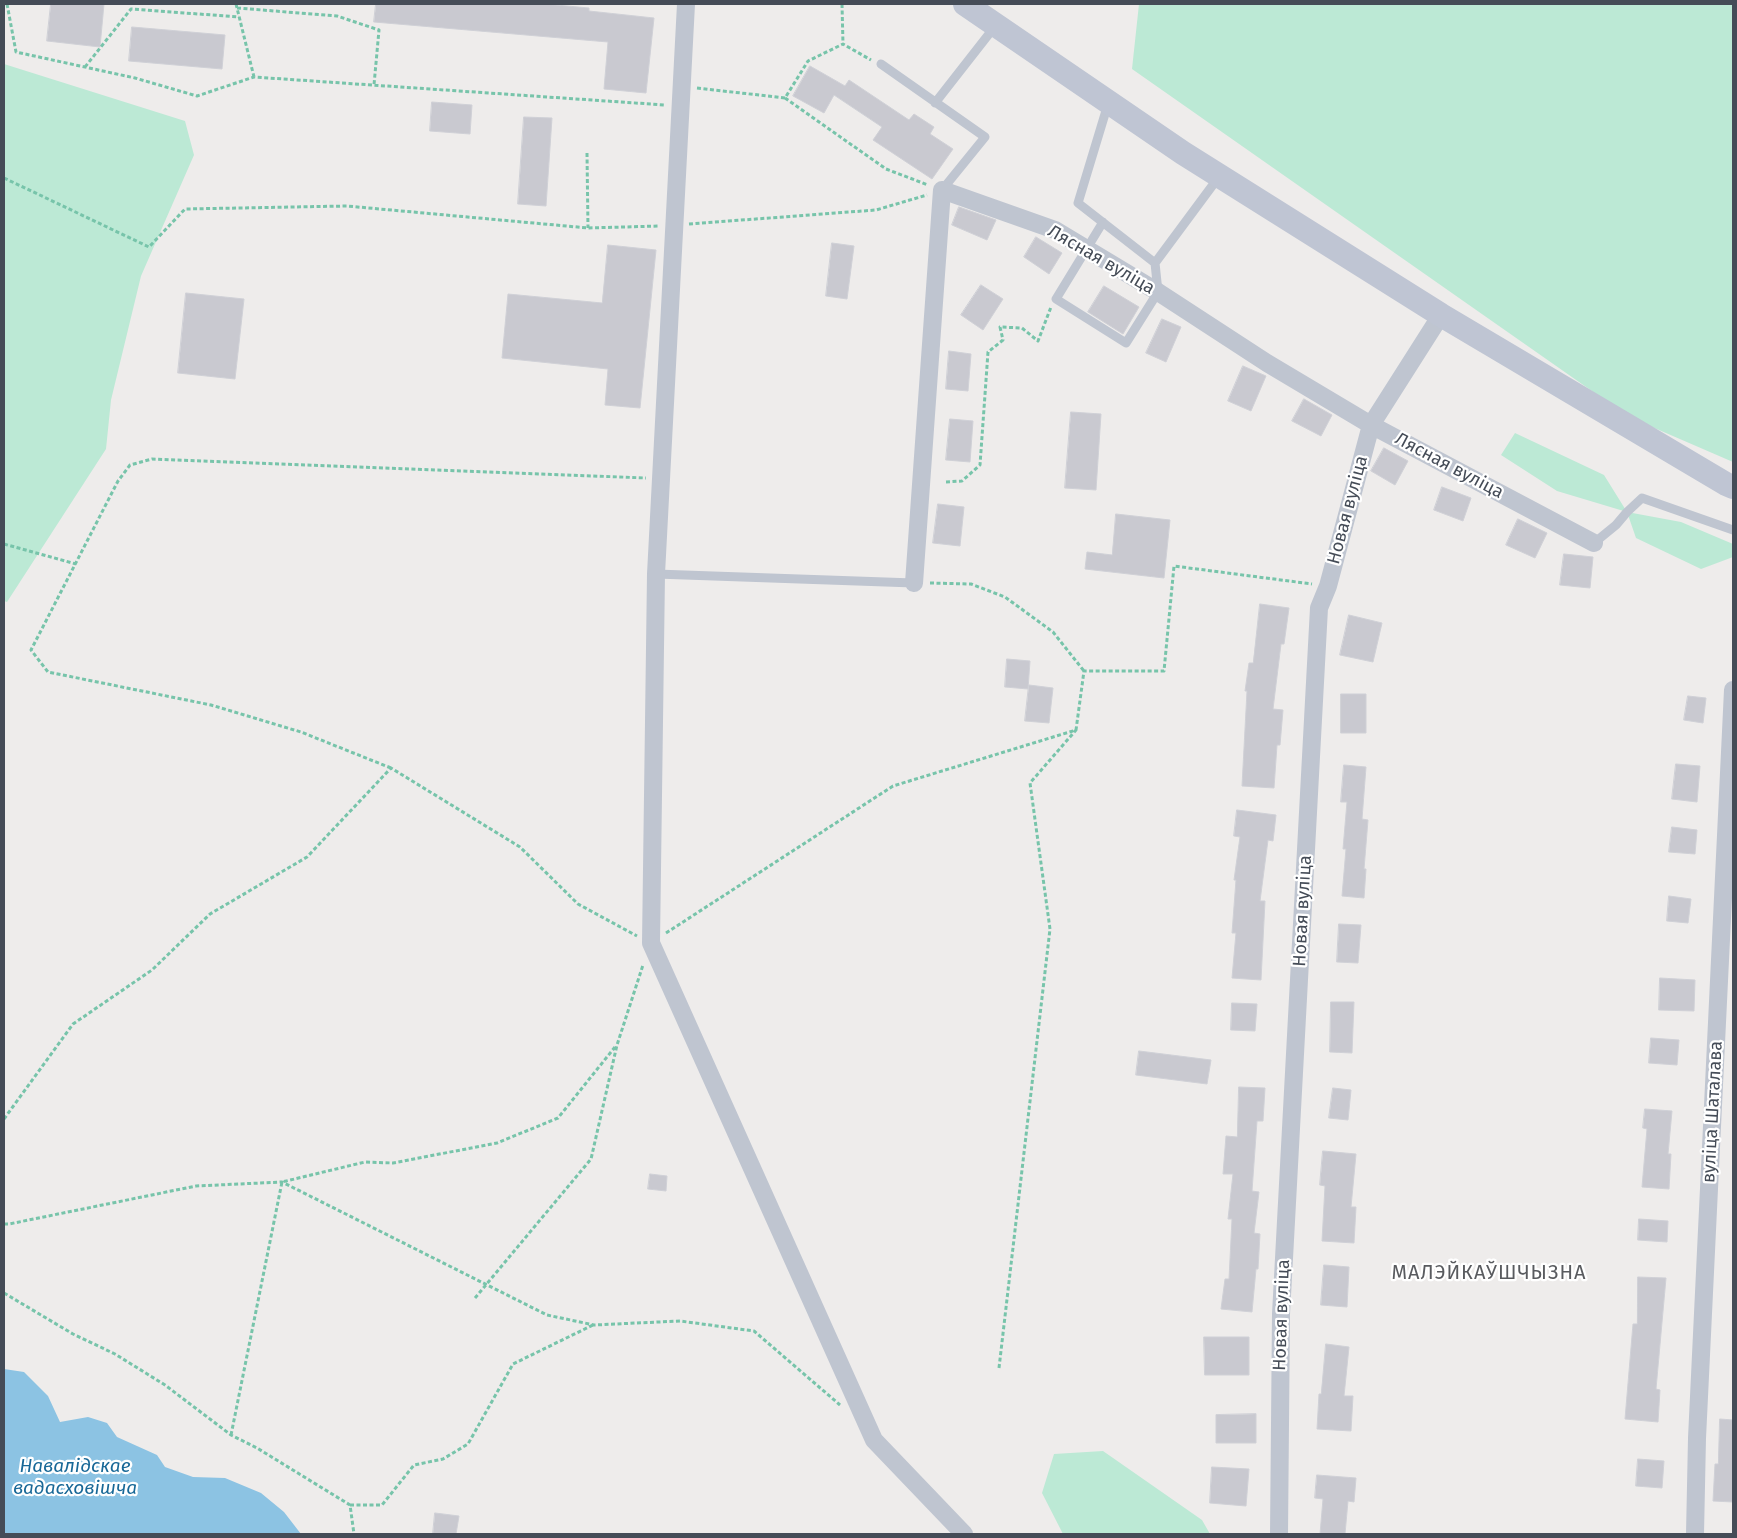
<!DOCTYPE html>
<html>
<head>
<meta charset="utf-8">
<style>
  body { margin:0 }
  #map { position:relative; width:1737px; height:1538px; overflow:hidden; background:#eeeceb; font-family:"Fira Sans",sans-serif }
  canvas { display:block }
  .frame { position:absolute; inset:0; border:5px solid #454c57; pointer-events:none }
</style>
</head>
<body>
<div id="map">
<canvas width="1737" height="1538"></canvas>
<div class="frame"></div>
</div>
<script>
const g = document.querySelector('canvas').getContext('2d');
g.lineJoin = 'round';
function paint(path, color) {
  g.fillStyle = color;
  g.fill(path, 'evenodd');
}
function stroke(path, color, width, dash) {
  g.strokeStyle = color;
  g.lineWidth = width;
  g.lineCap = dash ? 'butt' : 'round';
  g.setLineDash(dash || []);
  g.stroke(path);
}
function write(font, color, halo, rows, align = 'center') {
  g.font = font + ' "Fira Sans",sans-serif';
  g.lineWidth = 4.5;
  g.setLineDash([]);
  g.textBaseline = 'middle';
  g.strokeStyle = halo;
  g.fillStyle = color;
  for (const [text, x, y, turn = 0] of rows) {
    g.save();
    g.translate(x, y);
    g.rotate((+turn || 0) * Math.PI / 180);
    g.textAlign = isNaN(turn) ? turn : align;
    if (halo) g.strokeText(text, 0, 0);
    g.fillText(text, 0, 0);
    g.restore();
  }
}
const green = new Path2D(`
  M1139 4H1733V462L1629 417 1132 69Z
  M4 64 185 121 194 155 141 276 111 400 106 449 7 602 4 601Z
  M1515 433 1604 475 1627 512 1681 522 1733 544V557L1701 569 1636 538 1627 512 1557 491 1501 455Z
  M1103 1451 1202 1520 1210 1534H1063L1042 1493 1054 1454Z`);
const water = new Path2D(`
  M4 1369 24 1372 48 1396 60 1422 88 1417 107 1423 117 1437 157 1455 165 1467 193 1477 225 1478 261 1493 284 1512 301 1534H4Z`);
const building = new Path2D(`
  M51 4H104L100 47 47 41Z
  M376 4H545L589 8V11L654 18 646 93 604 89 608 42 374 22Z
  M132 27 225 35 222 69 129 61Z
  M810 66 845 86 849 80 909 120 914 114 934 127 930 134 953 149 932 179 873 140 882 127 834 95 824 113 793 96Z
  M432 102 472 105 470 134 430 131Z
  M524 117 552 118 546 206 518 204Z
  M959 207 996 220 987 240 952 225Z
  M1036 237 1062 253 1049 274 1024 257Z
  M832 243 854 246 847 299 826 296Z
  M608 245 656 250 640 408 605 405 608 369 502 358 508 294 602 303Z
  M981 285 1003 299 983 330 961 315Z
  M1104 286 1139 307 1123 334 1088 312Z
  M186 293 244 299 235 379 178 373Z
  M1162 319 1181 327 1166 362 1146 353Z
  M949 351 971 354 968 391 946 389Z
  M1243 366 1266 376 1251 411 1228 401Z
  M1304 399 1332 415 1321 436 1292 421Z
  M1071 412 1101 414 1096 490 1065 488Z
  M950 419 973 421 970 462 946 460Z
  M1384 448 1408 461 1395 485 1371 471Z
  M1442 487 1471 498 1463 521 1434 510Z
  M938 504 964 507 960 546 933 543Z
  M1116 514 1170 520 1164 578 1085 569 1087 552 1112 555Z
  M1518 519 1547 533 1535 558 1506 545Z
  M1564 554 1593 557 1590 588 1560 585Z
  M1260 604 1289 608 1284 644H1281L1273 709 1283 710 1280 745H1277L1274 788 1242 786 1247 691H1245L1249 663H1253Z
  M1349 615 1382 623 1373 662 1340 655Z
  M1007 659 1030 661 1028 689 1005 687Z
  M1029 685 1053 688 1049 723 1025 721Z
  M1341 694H1366V733H1341Z
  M1688 696 1706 698 1703 723 1684 720Z
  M1676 764 1700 766 1697 802 1672 799Z
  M1344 765 1366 767 1362 819 1368 820 1364 869H1366L1364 898 1342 896 1346 849H1343L1347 802H1341Z
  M1237 810 1276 815 1273 841 1268 840 1260 901H1265L1261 980 1232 978 1236 933H1232L1236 880H1234L1240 837 1234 836Z
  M1672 827 1697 830 1695 854 1669 852Z
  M1669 896 1691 899 1688 923 1667 921Z
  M1339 924 1361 925 1358 963 1337 962Z
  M1660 978 1695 980 1694 1011 1659 1010Z
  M1331 1002H1354L1352 1053 1330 1052Z
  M1232 1003 1257 1004 1255 1031 1231 1030Z
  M1651 1038 1679 1040 1677 1065 1649 1063Z
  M1139 1051 1211 1060 1207 1084 1136 1075Z
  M1239 1087 1265 1088 1263 1121H1257L1252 1191 1259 1192 1254 1233 1260 1234 1258 1269H1256L1252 1312 1221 1309 1225 1279H1229L1232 1219H1228L1233 1174H1223L1226 1136 1237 1137Z
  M1333 1088 1351 1090 1348 1120 1329 1118Z
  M1645 1109 1672 1111 1668 1154H1671L1669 1189 1642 1187 1647 1129 1643 1128Z
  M1323 1151 1356 1154 1351 1207H1356L1354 1243 1322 1241 1325 1186 1320 1185Z
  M650 1174 667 1176 666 1191 648 1189Z
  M1639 1219 1668 1221 1667 1242 1638 1240Z
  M1324 1265 1349 1267 1347 1307 1321 1305Z
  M1638 1277 1666 1278 1656 1389 1660 1390 1658 1422 1625 1419 1633 1324H1637Z
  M1204 1337H1249V1375H1205Z
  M1326 1344 1349 1347 1344 1396H1353L1351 1431 1317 1429 1319 1394H1321Z
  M1256 1414V1443H1216V1415Z
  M1720 1419 1733 1420V1502L1713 1501 1715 1464H1718Z
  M1638 1459 1664 1461 1662 1488 1636 1486Z
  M1212 1467 1249 1469 1246 1506 1210 1503Z
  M1317 1475 1356 1478 1354 1502 1348 1501 1345 1534H1320L1323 1499 1315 1498Z
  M435 1513 459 1516 456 1534H433Z`);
const path = new Path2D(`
  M7 4 16 52 135 78 197 96 254 77 665 105
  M236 4 254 77
  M842 4 843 44
  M237 8 337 16 379 30 374 85
  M85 67 131 9 239 17
  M697 88 785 98 808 61 843 44 871 60
  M785 98 886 169 928 185
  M587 153 588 228
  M4 178 149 247 185 209 347 206 588 228 660 226
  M689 224 876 210 927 195
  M946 482 962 481 980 465 988 352 1003 340 1000 327 1022 328 1038 341 1051 307
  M4 544 76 564
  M930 583 971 584 1005 597 1053 632 1084 671
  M391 768 301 732 211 705 48 672 31 650 118 481 130 465 152 459 646 478
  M666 933 893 786 1076 730 1084 671H1164L1174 566 1312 584
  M4 1119 73 1024 152 970 210 914 307 857 391 768 520 847 578 904 637 936
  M4 1224H9L196 1186 282 1182 547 1315 594 1325 680 1321 754 1331 840 1405
  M4 1293 73 1334 115 1354 165 1385 231 1435 257 1448 350 1505 354 1534
  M475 1298 591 1159 617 1045 643 965
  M999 1368 1050 929 1030 783 1076 730
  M231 1435 282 1182 365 1162 393 1163 497 1143 558 1118 615 1047
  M350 1505H382L414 1465 443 1459 468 1444 513 1364 593 1325`);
const service = new Path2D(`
  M881 64 985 137 942 190
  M935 103 996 25
  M1108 104 1078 203 1155 263 1218 178
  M1103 222 1056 299 1126 343 1158 292 1155 263
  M1594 543 1616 525 1627 512 1642 498 1733 530
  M656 574 914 583`);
const minor = new Path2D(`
  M686 4 656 574 651 943 874 1440 964 1534
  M914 583 942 190 1055 230 1158 292 1267 363 1371 425 1594 543
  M1279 1534 1281 1314 1319 608 1328 586 1371 425 1441 315
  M1695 1534 1697 1438 1733 690`);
const secondary = new Path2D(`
  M965 4 1183 153 1441 315 1726 484 1733 487`);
const streetNames = [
  ["Лясная вуліца",1101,260,30],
  ["Лясная вуліца",1449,466,28],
  ["Новая вуліца",1348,510,-75],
  ["Новая вуліца",1303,911,-87],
  ["вуліца Шаталава",1713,1112,-87],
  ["Новая вуліца",1282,1315,-88]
];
const waterNames = [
  ["Навалідскае",75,1467],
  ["вадасховішча",75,1489]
];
const quarterNames = [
  ["МАЛЭЙКАЎШЧЫЗНА",1489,1273]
];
paint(green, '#bce9d5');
paint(water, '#8cc3e3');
paint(building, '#c9c9d0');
stroke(building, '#cfd0d6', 1);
stroke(path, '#77c4aa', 3, [4, 2.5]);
stroke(service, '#bfc5d0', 9);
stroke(minor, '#bfc5d0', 18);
stroke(secondary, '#bfc5d3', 24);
write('18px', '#454c57', '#fff', streetNames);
write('italic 19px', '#186897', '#fff', waterNames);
g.letterSpacing = '1px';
write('20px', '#595b5f', '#fff', quarterNames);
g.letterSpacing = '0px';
</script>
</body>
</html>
